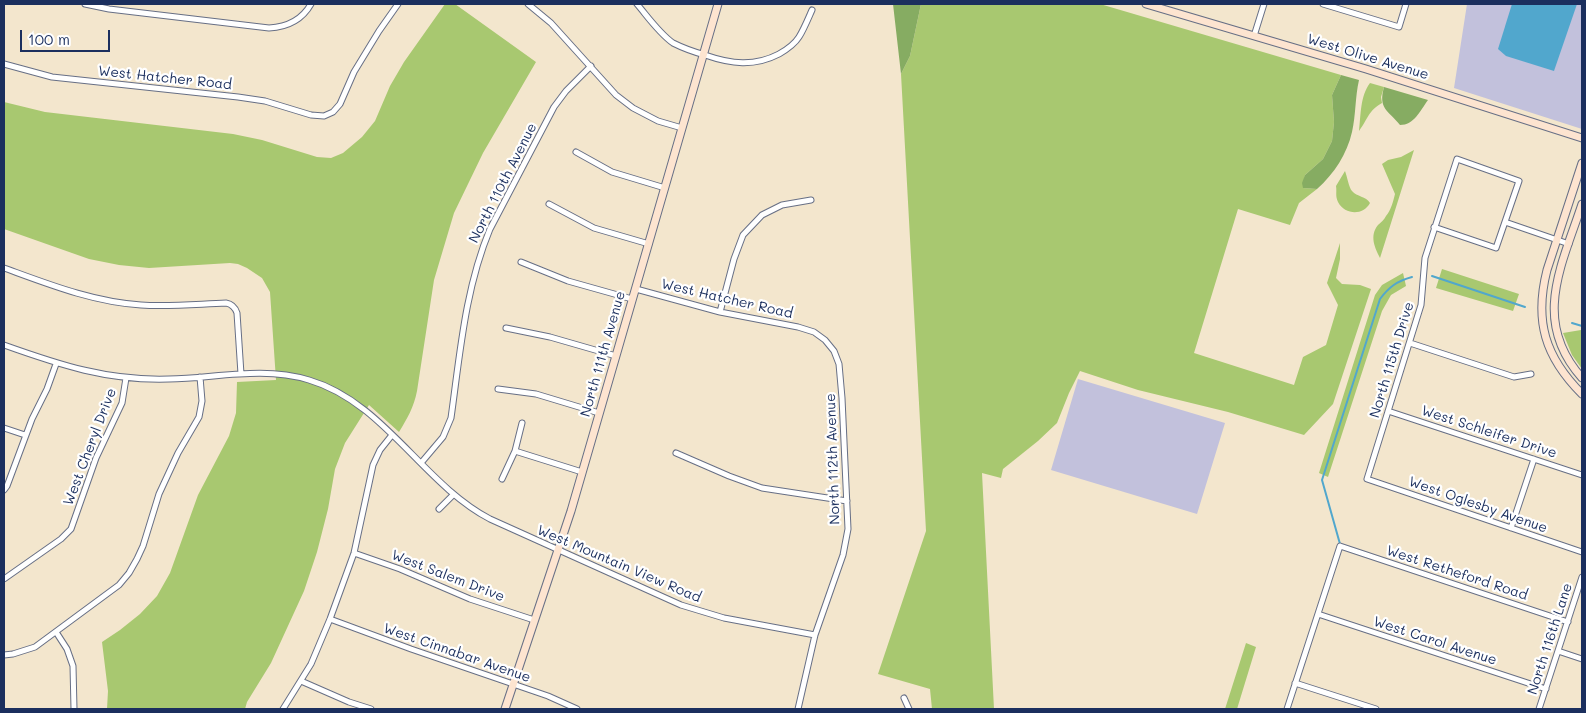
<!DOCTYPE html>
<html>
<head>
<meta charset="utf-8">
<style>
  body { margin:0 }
  #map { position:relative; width:1586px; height:713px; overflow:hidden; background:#f3e6cd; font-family:Mali,sans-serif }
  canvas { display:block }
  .frame { position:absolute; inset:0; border:5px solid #1b2f5e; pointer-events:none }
  .scale { position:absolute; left:20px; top:30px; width:90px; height:22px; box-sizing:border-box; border:2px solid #1b2f5e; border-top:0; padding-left:6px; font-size:15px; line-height:18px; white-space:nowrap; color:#1b2f5e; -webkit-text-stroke:4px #fff; paint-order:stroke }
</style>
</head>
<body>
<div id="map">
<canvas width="1586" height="713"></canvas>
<div class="frame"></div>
<div class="scale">100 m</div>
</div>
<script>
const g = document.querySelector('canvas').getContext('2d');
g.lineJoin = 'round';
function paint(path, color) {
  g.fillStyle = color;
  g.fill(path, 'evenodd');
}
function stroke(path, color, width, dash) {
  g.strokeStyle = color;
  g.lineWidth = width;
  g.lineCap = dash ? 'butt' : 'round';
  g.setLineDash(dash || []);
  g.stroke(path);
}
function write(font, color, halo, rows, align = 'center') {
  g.font = font + ' Mali,sans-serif';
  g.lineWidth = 4.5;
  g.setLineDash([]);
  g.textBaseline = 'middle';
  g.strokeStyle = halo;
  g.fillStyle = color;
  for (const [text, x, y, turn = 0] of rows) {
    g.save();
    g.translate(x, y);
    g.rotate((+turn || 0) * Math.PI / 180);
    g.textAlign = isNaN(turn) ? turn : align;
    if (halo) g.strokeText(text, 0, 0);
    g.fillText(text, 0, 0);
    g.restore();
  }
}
const industrial = new Path2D(`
  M1467 4H1582V129L1454 88Z
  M1078 379 1225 423 1197 514 1051 470Z`);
const green = new Path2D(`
  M445 4H455L536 62 483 153 454 213 434 280 417 391C414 407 407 419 399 432L369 405 345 443 335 469 328 509 317 552 304 591 271 663 247 702 245 709H107L108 691 102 642 120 630 140 614 157 596 170 573 198 495 229 436 236 413 237 382 276 380 270 292 262 278 247 268 238 264 230 263 149 268 119 265 89 259 4 229V102L45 112 233 134 262 140 317 157 331 158 343 153 362 137 375 121 390 86 404 62Z
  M921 4H1100L1341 75 1332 95 1334 122 1332 141 1323 159 1305 175 1303 188 1317 189 1299 203 1290 225 1238 209 1194 353 1294 385 1303 357 1326 345 1338 305 1327 283 1340 243V259L1336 278 1342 284 1360 285 1371 289 1333 404 1304 435 1228 412 1138 390 1080 371 1069 393 1057 423 1038 441 1003 469 1001 478 982 473 994 709H932L930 689 878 674 926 531 901 74 910 56Z
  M1370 83 1384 87 1381 97 1382 103C1368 111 1368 119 1359 131 1361 115 1360 96 1370 83Z
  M1414 150 1380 258C1375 248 1369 236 1378 225 1381 222 1384 220 1386 216 1391 210 1393 202 1395 194L1382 164 1388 160 1401 157Z
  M1345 171C1347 176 1349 188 1352 191 1357 197 1366 196 1370 203 1363 216 1345 215 1338 202 1335 196 1337 192 1336 186Z
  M1442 269 1519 294 1513 311 1436 288Z
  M1403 273 1406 286 1391 295 1382 311 1328 477 1319 473 1375 295 1382 285Z
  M1581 330 1582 331V369L1572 355 1563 333Z
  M1246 643 1256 647 1237 709H1225Z`);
const forest = new Path2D(`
  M893 4H921L910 56 901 74Z
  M1341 75 1359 80C1355 97 1356 115 1352 132 1347 154 1334 174 1317 189L1303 188 1302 183 1305 175 1323 159 1332 141 1334 122 1332 95Z
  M1384 87 1428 100C1420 111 1414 125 1400 125 1388 110 1378 109 1384 87Z`);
const water = new Path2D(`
  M1512 4H1577L1554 71 1506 56 1498 49Z`);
const stream = new Path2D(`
  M1432 276 1525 307
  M1572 323 1582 326
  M1340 544 1322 480 1380 299C1389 287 1397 281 1412 277`);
const street = new Path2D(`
  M85 4 109 9 269 28C287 27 302 20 311 4
  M528 4 551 23 616 95 633 108 658 121 682 128
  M637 4C648 17 659 33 673 43 683 48 694 52 705 55 731 64 754 67 779 54 786 50 794 45 799 37 804 29 808 19 812 10
  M1323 4 1399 27 1406 4
  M1254 36 1264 4
  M4 64 52 77 238 97 265 101 311 115 324 116 333 112 340 104 354 72 379 31 398 4
  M576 152 612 172 665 188
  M549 204 594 228 649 244
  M1505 222 1569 244
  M1434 227 1496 248 1519 181 1457 159 1425 258 1421 305 1367 479 1582 552
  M521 262 568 281 632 299
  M4 268C48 284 93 302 141 305 169 307 198 304 226 303 232 304 235 307 237 313L241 374
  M636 289 720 312 798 327 814 332 825 340 834 351 839 364 842 398 848 529 843 555 815 635 798 709
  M720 312 734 259 743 235 762 215 782 205 811 200
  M506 328 550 337 616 356
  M1410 343 1514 377 1531 374
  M4 345C60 365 108 381 169 379 216 378 263 366 309 380 384 402 423 484 490 519L681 605 724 618 815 635
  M498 389 536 394 599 413
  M1388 411 1582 475
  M4 428 25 435
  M515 451 582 472
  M676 453 729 476 762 488 847 501
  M421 463 443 437 451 418C460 354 465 289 490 229L554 107 566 91 591 66
  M502 479 515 451 522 423
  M4 490 7 486 32 419 47 389 56 364
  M439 509 453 495
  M1511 528 1534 459
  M354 553 400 569 470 599 534 620
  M4 579 61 539 71 529 96 458 122 403 126 378
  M1318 614 1546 689
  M330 619 411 649 548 696 577 709
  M56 632 67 649 73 666 74 709
  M1558 651 1582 659
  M4 655 13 654 35 647 119 585 129 573 137 559 143 546 159 494 178 453 199 417 202 401 200 377
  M301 681 349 702 371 709
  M1295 683 1376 709
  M904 698 909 709
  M283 709 311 664 330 619 354 553 373 465 380 450 392 435
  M1287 709 1340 546 1568 622
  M1539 709 1582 577`);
const secondary = new Path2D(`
  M1146 4 1366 69 1582 138
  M1582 163 1547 270C1534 321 1545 357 1582 394
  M1582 204C1562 265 1531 321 1582 378
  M505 709 571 511 718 4`);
const streetNames = [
  ["West Olive Avenue",1368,57,17],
  ["West Hatcher Road",165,78,6],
  ["North 110th Avenue",503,183,-63],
  ["West Hatcher Road",727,299,13],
  ["North 111th Avenue",603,354,-74],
  ["North 115th Drive",1392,360,-73],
  ["West Schleifer Drive",1489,432,18],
  ["West Cheryl Drive",90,447,-69],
  ["North 112th Avenue",833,459,-92],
  ["West Oglesby Avenue",1478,505,19],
  ["West Mountain View Road",619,564,23],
  ["West Retheford Road",1457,573,18],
  ["West Salem Drive",448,576,21],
  ["North 116th Lane",1550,639,-72],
  ["West Carol Avenue",1435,641,18],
  ["West Cinnabar Avenue",457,653,19]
];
paint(industrial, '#c2c1dc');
paint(green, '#a8c870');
paint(forest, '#86ac62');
paint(water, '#51a7cd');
stroke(stream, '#51a7cd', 2);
stroke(street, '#676f85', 7);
stroke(secondary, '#676f85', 9);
stroke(street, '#fff', 5);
stroke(secondary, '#fde4d0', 7);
write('14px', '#1b2f5e', '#fff', streetNames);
</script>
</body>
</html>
